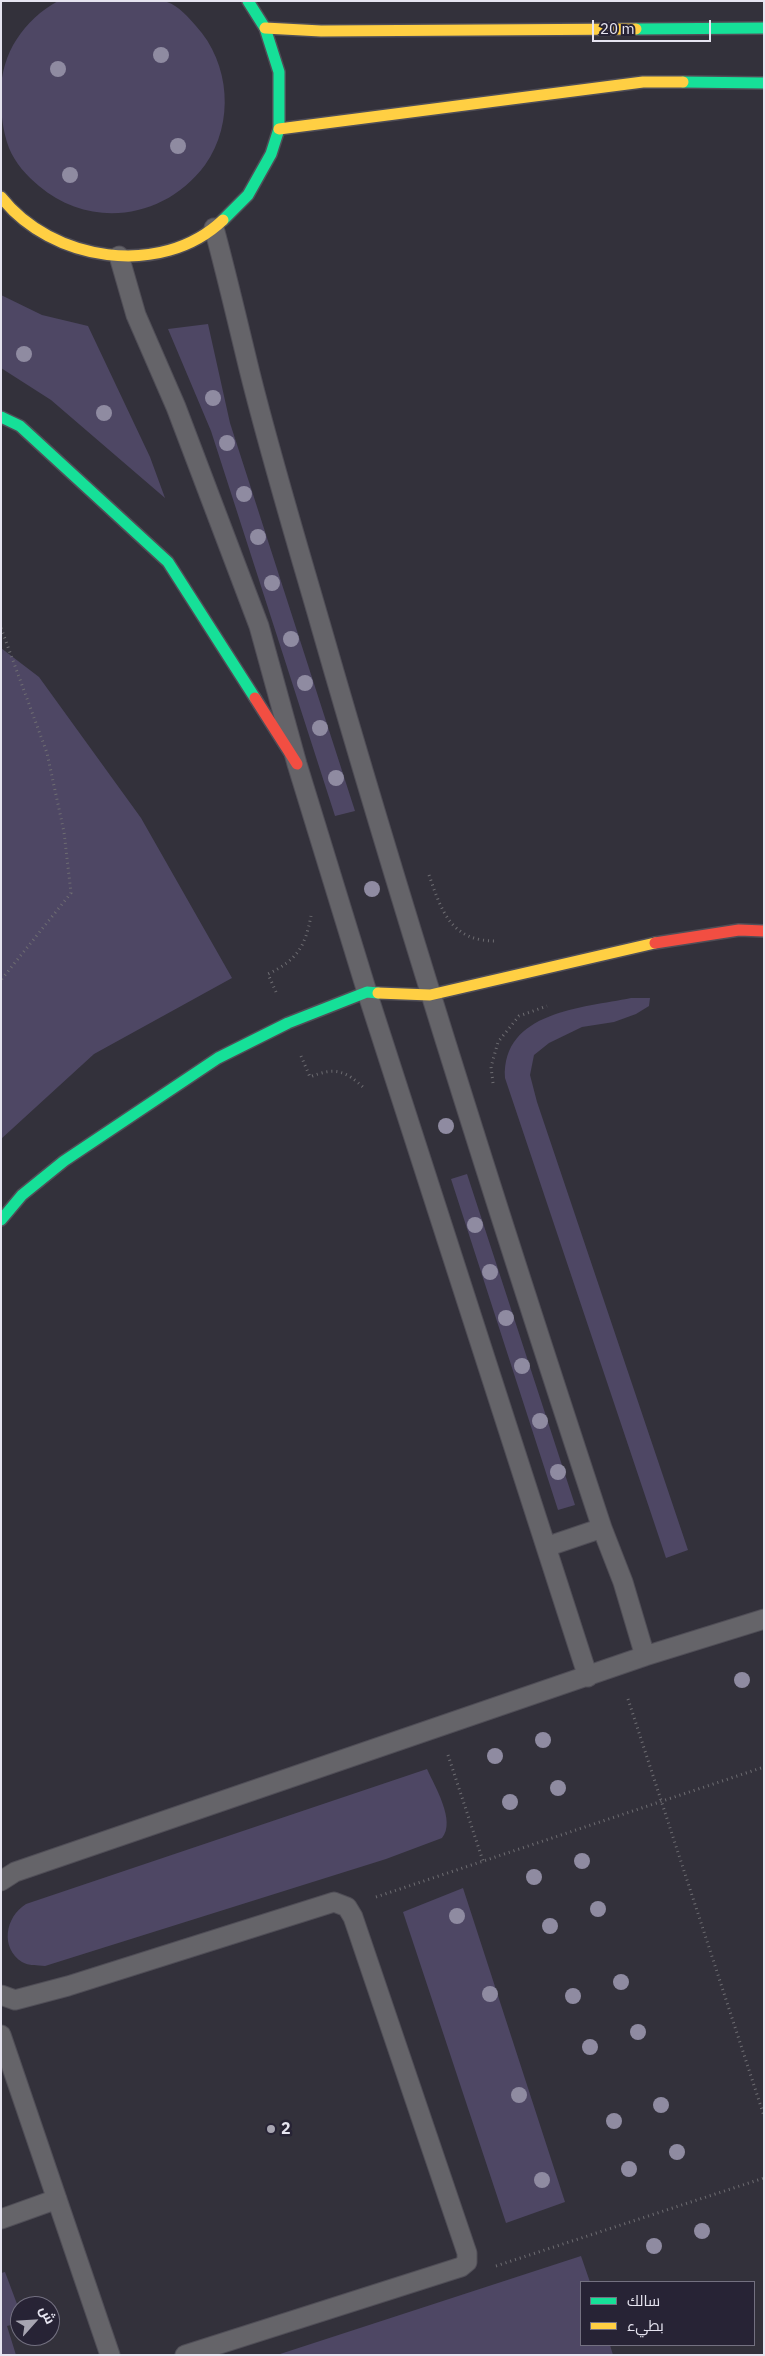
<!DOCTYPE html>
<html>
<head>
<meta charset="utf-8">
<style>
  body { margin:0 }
  #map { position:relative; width:765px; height:2356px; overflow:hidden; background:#33313b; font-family:"IBM Plex Sans",Cairo,sans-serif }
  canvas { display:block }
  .frame { position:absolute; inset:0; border:2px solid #e6e4f0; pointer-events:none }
  .legend { position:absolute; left:580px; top:2281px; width:175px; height:65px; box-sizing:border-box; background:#272335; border:1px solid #737080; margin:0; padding:6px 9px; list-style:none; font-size:15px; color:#e6e4f0 }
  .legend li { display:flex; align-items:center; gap:10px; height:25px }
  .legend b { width:25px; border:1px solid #737080 }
  .north { position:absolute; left:10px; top:2296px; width:50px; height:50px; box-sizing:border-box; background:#272335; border:1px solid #737080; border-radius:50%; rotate:64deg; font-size:14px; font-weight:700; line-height:20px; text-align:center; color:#e6e4f0 }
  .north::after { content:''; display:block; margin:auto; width:18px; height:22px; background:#a7a5b1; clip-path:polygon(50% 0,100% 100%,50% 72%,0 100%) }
  .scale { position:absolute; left:592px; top:20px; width:119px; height:22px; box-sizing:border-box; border:2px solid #e6e4f0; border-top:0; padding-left:6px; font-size:15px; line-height:18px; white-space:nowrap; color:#e6e4f0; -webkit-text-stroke:4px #272335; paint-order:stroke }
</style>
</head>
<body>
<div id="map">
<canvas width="765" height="2356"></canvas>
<div class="frame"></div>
<ul class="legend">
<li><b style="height:6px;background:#16e098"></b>سالك</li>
<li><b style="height:6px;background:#ffcf43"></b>بطيء</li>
</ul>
<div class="north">ش</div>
<div class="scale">20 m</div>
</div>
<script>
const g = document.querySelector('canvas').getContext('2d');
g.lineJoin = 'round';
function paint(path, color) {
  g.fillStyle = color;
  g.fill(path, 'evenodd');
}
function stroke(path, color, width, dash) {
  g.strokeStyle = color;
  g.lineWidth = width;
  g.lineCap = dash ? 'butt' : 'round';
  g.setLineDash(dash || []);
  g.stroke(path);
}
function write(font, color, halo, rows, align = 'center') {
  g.font = font + ' "IBM Plex Sans",sans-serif';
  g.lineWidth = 5;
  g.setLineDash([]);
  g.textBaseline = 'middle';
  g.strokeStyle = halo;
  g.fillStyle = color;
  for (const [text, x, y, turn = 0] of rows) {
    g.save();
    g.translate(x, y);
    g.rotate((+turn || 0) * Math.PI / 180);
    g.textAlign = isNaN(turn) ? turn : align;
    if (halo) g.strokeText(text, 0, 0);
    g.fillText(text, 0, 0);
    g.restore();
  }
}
const green = new Path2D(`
  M58 1C85 1 113 1 141 1 148 1 160 0 167 2 179 6 188 17 196 26 230 63 235 123 205 165 165 219 91 230 39 186 27 176 15 163 9 148 2 129 1 112 1 93 1 53 24 20 58 1Z
  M1 295 42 315 88 326 150 457 165 498 51 400 1 368Z
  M208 324 230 423 355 811 335 816 211 431 168 329Z
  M1 648 39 677 141 818 232 978 94 1054 1 1139Z
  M631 998H650L649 1006 636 1014 614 1022 582 1027 549 1043 534 1055 530 1075 537 1102 688 1550 666 1558 505 1078C502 1011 583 1008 631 998Z
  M467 1174 575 1505 558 1510 451 1179Z
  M427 1769C435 1787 456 1821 442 1838L386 1859 45 1966C37 1965 29 1966 22 1962 0 1948 5 1917 26 1904Z
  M463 1888 565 2202 506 2223 403 1912Z
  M581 2256 590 2282H581V2345H610L613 2355H277Z
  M5 2272 20 2312V2323L7 2326 16 2355H1V2273Z`);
const path = new Path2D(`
  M1 628 47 753 64 832 71 893 1 980
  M429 875C442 912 451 942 498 941
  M276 992 268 974C297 960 305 947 311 916
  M301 1056 310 1077C334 1067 345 1070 364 1088
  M493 1083 491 1067 498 1042 519 1016 547 1006
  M628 1699 764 2116
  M448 1755 483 1861
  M376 1897 764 1767
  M496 2266 764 2178`);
const lane = new Path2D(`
  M214 228C227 276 238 324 250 373 271 457 296 540 320 623 407 927 503 1228 602 1528L623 1582 645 1656
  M119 256 136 315 176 407 259 626 297 764 367 992 588 1677
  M546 1547 602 1528
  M1 1881 15 1872 645 1656 764 1619
  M1 1995 15 2000 68 1986 334 1902 347 1907 353 1917 467 2253V2262L461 2267 185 2355
  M1 2035 110 2355
  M1 2219 57 2199`);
const fast = new Path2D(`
  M636 29 764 28
  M683 82 764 83
  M223 220 248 195 271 154 279 129V72L265 28 248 1
  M1 417 20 426 168 562 255 698
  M1 1220 22 1195 64 1161 218 1058 288 1023 367 992 378 993`);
const slow = new Path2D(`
  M265 28 321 31 636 29
  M279 129 643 82H683
  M1 197C51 261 161 279 223 220
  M378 993 430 995 655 943`);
const jam = new Path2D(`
  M255 698 297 764
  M655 943 739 930 764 931`);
const trees = [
  [161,55],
  [58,69],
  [178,146],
  [70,175],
  [24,354],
  [213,398],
  [104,413],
  [227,443],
  [244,494],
  [258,537],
  [272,583],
  [291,639],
  [305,683],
  [320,728],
  [336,778],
  [372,889],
  [446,1126],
  [475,1225],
  [490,1272],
  [506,1318],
  [522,1366],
  [540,1421],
  [558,1472],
  [742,1680],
  [543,1740],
  [495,1756],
  [558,1788],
  [510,1802],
  [582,1861],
  [534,1877],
  [598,1909],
  [457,1916],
  [550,1926],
  [621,1982],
  [490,1994],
  [573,1996],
  [638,2032],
  [590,2047],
  [519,2095],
  [661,2105],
  [614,2121],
  [677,2152],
  [629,2169],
  [542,2180],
  [702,2231],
  [654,2246]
];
const markers = [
  [271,2129,5,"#a7a5b1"]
];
const poiNames = [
  ["2",281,2129]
];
paint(green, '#4e4764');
stroke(lane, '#504e57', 21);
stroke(fast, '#504e57', 14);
stroke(slow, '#504e57', 14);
stroke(jam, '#504e57', 14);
stroke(path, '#6e6d72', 3, [1, 4]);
stroke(lane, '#656469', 19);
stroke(fast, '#16e098', 11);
stroke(slow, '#ffcf43', 11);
stroke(jam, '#f24e42', 11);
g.fillStyle = '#8f8ba1';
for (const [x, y] of trees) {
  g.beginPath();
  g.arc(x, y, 8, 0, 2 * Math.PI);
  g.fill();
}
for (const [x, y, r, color] of markers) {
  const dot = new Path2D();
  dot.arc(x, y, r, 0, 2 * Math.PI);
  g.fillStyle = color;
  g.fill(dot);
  stroke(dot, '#272335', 2);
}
write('bold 16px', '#e6e4f0', '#272335', poiNames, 'left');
</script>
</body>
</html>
